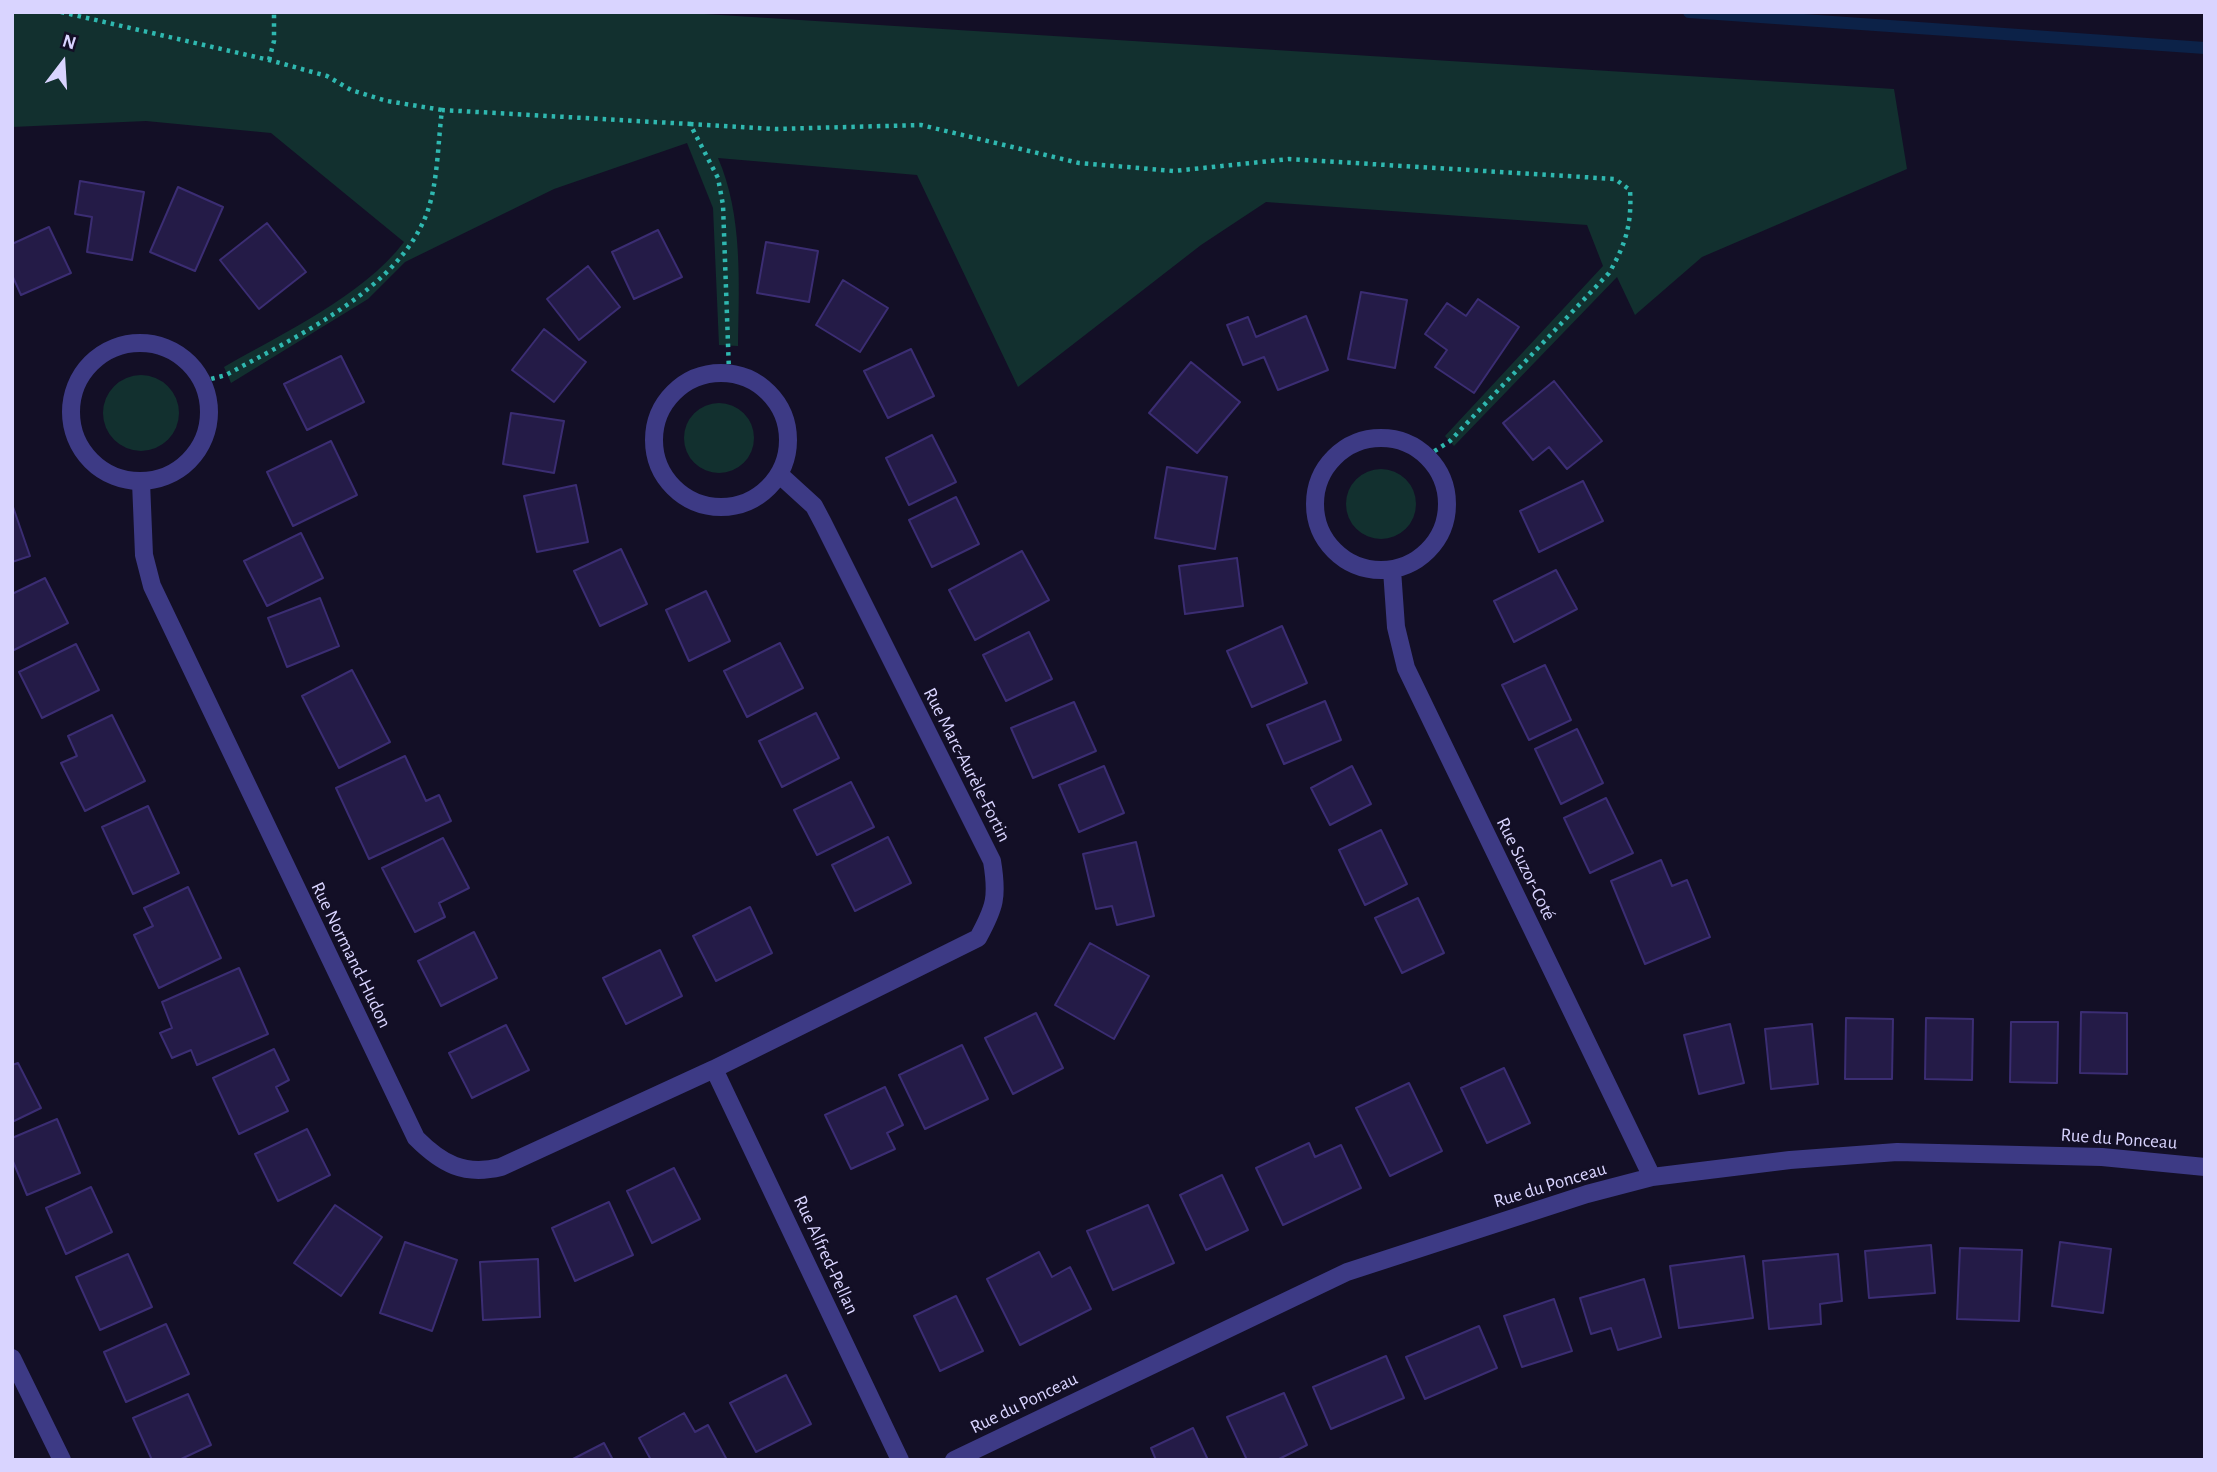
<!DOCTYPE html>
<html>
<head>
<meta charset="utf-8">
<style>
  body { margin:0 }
  #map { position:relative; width:2217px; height:1472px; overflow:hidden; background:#130f26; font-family:"Alegreya Sans",sans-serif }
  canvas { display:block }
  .frame { position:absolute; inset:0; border:14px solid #d9d4ff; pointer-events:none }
  .north { position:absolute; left:28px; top:28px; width:70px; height:70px; -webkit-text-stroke:5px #130f26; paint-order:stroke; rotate:17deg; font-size:19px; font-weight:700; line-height:28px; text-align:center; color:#d9d4ff }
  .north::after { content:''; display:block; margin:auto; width:24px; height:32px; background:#d9d4ff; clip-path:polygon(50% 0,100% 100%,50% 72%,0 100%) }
</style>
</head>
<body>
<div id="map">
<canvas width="2217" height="1472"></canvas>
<div class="frame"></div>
<div class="north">N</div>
</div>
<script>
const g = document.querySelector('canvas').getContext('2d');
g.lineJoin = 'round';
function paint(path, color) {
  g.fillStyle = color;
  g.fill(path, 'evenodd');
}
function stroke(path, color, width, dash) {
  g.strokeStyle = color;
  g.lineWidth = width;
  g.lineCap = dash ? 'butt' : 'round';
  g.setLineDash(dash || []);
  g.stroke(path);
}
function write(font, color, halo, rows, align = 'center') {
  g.font = font + ' "Alegreya Sans",sans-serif';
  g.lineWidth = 5;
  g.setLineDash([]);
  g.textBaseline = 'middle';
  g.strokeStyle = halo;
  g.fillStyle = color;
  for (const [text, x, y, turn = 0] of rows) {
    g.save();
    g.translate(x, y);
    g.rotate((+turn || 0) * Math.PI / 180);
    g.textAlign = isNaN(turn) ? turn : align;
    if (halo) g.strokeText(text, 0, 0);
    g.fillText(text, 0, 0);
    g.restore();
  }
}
const green = new Path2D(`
  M12 12H673L1894 89 1907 169 1702 257 1635 315 1617 277 1454 446 1445 436 1603 266 1587 225 1266 202 1201 245 1018 387 917 175 718 158C743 215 739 284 738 346L719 345 713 208 687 143 554 189 405 262 368 299 231 383 224 367C283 333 363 296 404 242L271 133 146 121 12 127Z
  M103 413a38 38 0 1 1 76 0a38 38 0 1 1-76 0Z
  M684 438a35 35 0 1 1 70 0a35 35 0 1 1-70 0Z
  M1346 504a35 35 0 1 1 70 0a35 35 0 1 1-70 0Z`);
const stream = new Path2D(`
  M1689 12 2205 48`);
const building = new Path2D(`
  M80 181 144 192 132 260 87 252 92 217 75 214Z
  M178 187 223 207 195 271 150 252Z
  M267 223 306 272 259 309 220 260Z
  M49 227 71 273 21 295 12 275V244Z
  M658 230 682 277 634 299 612 252Z
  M766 242 818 251 809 302 757 293Z
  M588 266 620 307 579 340 547 299Z
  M843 280 888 308 860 352 816 325Z
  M1361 292 1407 300 1395 368 1348 359Z
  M1478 299 1519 327 1474 393 1435 367 1447 350 1425 334 1447 303 1466 316Z
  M1306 316 1328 370 1278 390 1264 357 1243 365 1227 325 1248 317 1256 337Z
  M544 329 586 362 554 402 512 370Z
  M911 349 934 396 888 418 864 371Z
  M341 356 364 402 307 430 284 384Z
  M1191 362 1240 402 1197 453 1149 413Z
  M1554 381 1602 441 1567 469 1549 447 1533 460 1503 423Z
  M511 413 564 421 554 473 503 464Z
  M932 435 956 482 909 505 886 458Z
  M331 441 357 495 293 526 267 472Z
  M1167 467 1227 477 1215 549 1155 538Z
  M1583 481 1603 521 1539 552 1520 511Z
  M576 485 588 542 537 552 524 496Z
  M956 497 979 544 932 567 909 520Z
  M12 504 30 556 12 562Z
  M301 533 323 578 267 606 244 561Z
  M621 549 647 604 600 626 574 571Z
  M1022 551 1049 600 975 640 949 590Z
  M1237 558 1243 606 1185 614 1179 566Z
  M1556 570 1577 609 1514 642 1494 601Z
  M45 578 68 623 12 651V594Z
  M706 591 730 641 689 661 666 610Z
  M320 598 339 646 287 667 268 618Z
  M1282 626 1307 683 1252 707 1227 651Z
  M1029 632 1052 679 1006 701 983 655Z
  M780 643 803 688 747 717 724 671Z
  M76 644 99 690 42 718 19 672Z
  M1545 665 1571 720 1529 740 1502 685Z
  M352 670 390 742 339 768 302 696Z
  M1325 701 1341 740 1284 764 1267 725Z
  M1074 702 1096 751 1033 778 1011 728Z
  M816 713 839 758 782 787 759 741Z
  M112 715 145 781 85 811 61 763 77 756 68 736Z
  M1577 729 1603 783 1561 804 1535 749Z
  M405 756 426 801 439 795 451 821 369 859 336 788Z
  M1104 766 1124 813 1079 832 1059 785Z
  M1352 766 1371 804 1330 825 1311 788Z
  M851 782 874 827 817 855 794 810Z
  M1606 798 1633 853 1590 873 1564 818Z
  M148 806 179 873 133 894 102 827Z
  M1381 830 1407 884 1365 905 1339 850Z
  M888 837 911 883 855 911 832 865Z
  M443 838 469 888 439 903 445 917 415 932 382 868Z
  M1136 842 1154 916 1117 925 1112 906 1096 909 1083 854Z
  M1661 860 1672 886 1687 880 1710 937 1645 964 1611 881Z
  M188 887 221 958 159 988 134 935 153 926 144 908Z
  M1418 898 1444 953 1402 973 1375 918Z
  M750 907 772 953 716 981 693 936Z
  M474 932 497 978 441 1006 418 961Z
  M1090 943 1149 976 1114 1039 1055 1005Z
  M660 950 682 996 626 1024 603 978Z
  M239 968 268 1034 197 1065 191 1050 172 1058 160 1033 172 1028 162 1002Z
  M2081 1012 2127 1013V1074L2080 1073Z
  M1036 1013 1063 1068 1013 1094 985 1038Z
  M1846 1018 1893 1019 1892 1079H1845Z
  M1926 1018 1973 1019 1972 1080 1925 1079Z
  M2011 1022H2058L2057 1083 2010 1082Z
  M1730 1024 1744 1083 1699 1094 1684 1035Z
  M1812 1024 1818 1084 1771 1089 1765 1029Z
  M506 1025 529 1070 472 1098 449 1053Z
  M962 1045 988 1099 925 1129 899 1075Z
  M274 1049 289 1080 276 1087 288 1111 239 1134 213 1078Z
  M18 1063 41 1108 12 1122V1065Z
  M1504 1068 1530 1123 1487 1143 1461 1088Z
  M1409 1083 1442 1151 1390 1176 1356 1108Z
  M885 1087 903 1125 887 1133 895 1149 851 1169 825 1115Z
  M57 1119 80 1173 27 1195 12 1159V1138Z
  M307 1129 330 1175 278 1201 255 1154Z
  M1309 1143 1315 1157 1341 1145 1361 1188 1283 1225 1256 1168Z
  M674 1168 700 1219 652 1243 627 1191Z
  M1222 1175 1248 1230 1206 1250 1180 1195Z
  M91 1187 112 1232 66 1254 46 1208Z
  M609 1202 633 1255 575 1281 552 1228Z
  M335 1205 382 1237 341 1296 294 1263Z
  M1148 1205 1174 1263 1113 1290 1087 1231Z
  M405 1242 457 1260 432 1331 380 1313Z
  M2060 1242 2111 1249 2103 1313 2052 1306Z
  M1931 1245 1935 1293 1869 1298 1865 1251Z
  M1960 1248 2022 1250 2019 1321 1957 1319Z
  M1039 1252 1052 1277 1070 1267 1091 1309 1020 1345 987 1279Z
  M128 1254 152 1307 100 1330 76 1277Z
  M1838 1254 1842 1301 1820 1304 1821 1324 1769 1329 1763 1261Z
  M1744 1256 1753 1318 1679 1328 1670 1266Z
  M538 1259 540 1317 483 1320 480 1262Z
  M1644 1279 1661 1337 1618 1350 1611 1328 1591 1334 1580 1298Z
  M956 1296 983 1351 940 1371 914 1316Z
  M1554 1299 1572 1351 1522 1367 1504 1316Z
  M166 1324 189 1374 126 1402 104 1352Z
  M1479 1326 1497 1368 1425 1399 1406 1357Z
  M1386 1356 1404 1398 1331 1429 1313 1387Z
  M786 1375 811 1424 756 1452 730 1403Z
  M1284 1393 1307 1445 1277 1460H1247L1227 1417Z
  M188 1394 211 1445 179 1460H152L133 1418Z
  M684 1413 695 1432 708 1425 727 1460H651L639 1438Z
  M1193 1428 1208 1460H1156L1151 1448Z
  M604 1443 613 1460H571Z`);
const path = new Path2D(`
  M61 12 269 60 327 76 351 90 387 101 442 110
  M269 60 274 41V12
  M690 124 775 129 921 125 1079 163 1174 171 1289 159 1615 179 1630 190C1632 223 1626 244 1609 273L1450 441 1427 456
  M203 381 226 375C295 337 401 289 428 210 438 180 438 141 442 110L690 124 718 178 723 205 729 372`);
const minor = new Path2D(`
  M71 412a69 69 0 1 1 138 0a69 69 0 1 1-138 0Z
  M654 440a67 67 0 1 1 134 0a67 67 0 1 1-134 0Z
  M1315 504a66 66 0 1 1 132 0a66 66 0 1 1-132 0Z
  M141 482 144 555 152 586 416 1138C442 1164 464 1176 501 1167L714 1069 978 938C995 907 998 897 992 861L823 523 814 506 780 475
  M1392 570 1396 627 1406 668 1652 1177
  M714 1069 900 1460
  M12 1358 62 1460
  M954 1460 1347 1272 1587 1194 1652 1177 1790 1160 1897 1152 2102 1157 2205 1167`);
const streetNames = [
  ["Rue Marc-Aurèle-Fortin",967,765,63],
  ["Rue Suzor-Coté",1526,869,64],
  ["Rue Normand-Hudon",351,955,64],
  ["Rue du Ponceau",2119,1139,4],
  ["Rue du Ponceau",1550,1185,-17],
  ["Rue Alfred-Pellan",826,1255,65],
  ["Rue du Ponceau",1024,1403,-26]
];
paint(green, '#12302f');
stroke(stream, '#0c2248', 12);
paint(building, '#241b47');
stroke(building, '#3b2d73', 2);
stroke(path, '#2fb8b0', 4.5, [3.5, 5]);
stroke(minor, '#3d3a85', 18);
write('19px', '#d9d4ff', '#130f26', streetNames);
</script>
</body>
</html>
